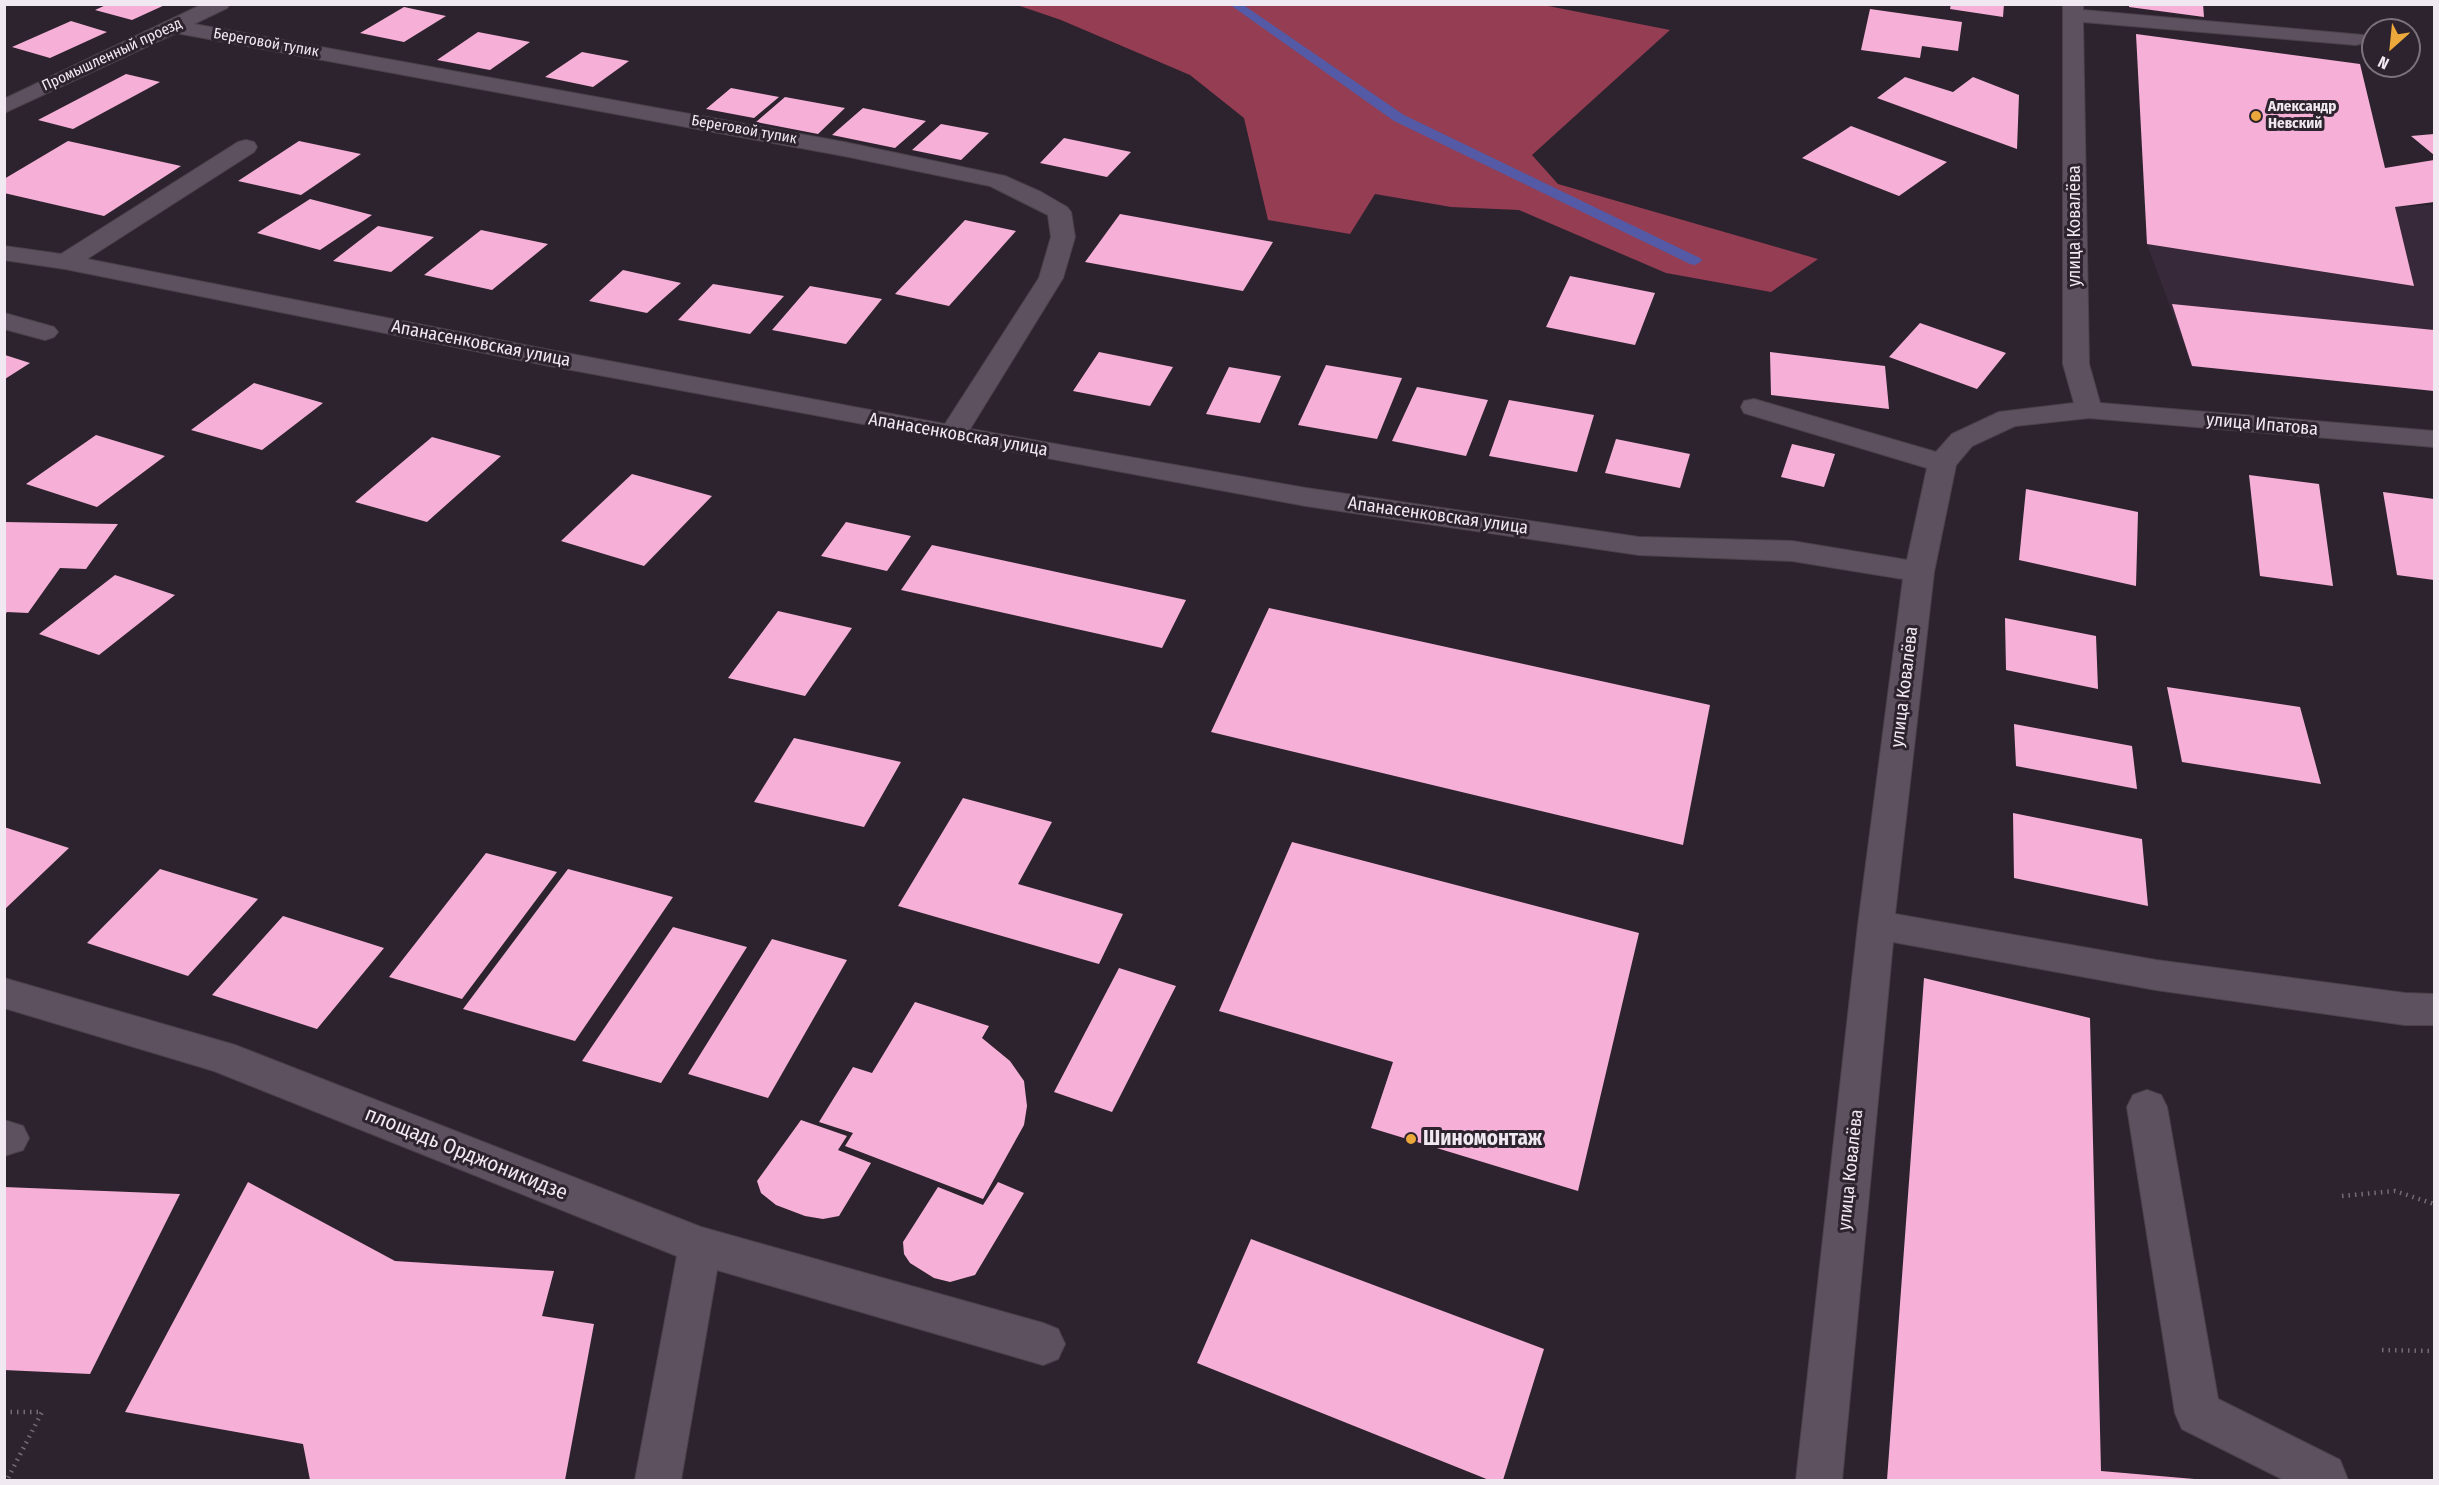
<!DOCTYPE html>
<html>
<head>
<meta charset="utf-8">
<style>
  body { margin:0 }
  #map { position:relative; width:2439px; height:1485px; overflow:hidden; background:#2d232e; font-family:"Fira Sans Condensed",sans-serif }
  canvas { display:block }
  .frame { position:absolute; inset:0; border:6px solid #f0e9f1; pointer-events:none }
  .north { position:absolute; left:2361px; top:18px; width:60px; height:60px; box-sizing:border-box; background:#2d232e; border:2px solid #7b727c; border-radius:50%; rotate:207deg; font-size:16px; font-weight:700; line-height:24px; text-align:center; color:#f0e9f1 }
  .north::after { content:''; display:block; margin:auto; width:21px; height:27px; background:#eda83b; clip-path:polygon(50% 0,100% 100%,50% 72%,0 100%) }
</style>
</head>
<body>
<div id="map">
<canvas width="2439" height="1485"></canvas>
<div class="frame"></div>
<div class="north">N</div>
</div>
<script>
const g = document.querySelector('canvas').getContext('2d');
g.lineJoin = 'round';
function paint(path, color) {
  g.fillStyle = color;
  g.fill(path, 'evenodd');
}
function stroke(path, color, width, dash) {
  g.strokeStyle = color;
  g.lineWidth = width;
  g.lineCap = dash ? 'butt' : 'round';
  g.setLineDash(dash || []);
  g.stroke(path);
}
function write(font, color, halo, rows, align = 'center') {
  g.font = font + ' "Fira Sans Condensed",sans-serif';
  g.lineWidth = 6;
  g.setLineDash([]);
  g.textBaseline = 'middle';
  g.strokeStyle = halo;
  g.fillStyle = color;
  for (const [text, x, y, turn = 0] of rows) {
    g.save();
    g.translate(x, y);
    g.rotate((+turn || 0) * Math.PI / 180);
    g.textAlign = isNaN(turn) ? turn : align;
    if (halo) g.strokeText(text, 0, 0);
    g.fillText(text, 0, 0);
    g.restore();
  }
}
const built = new Path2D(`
  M2434 205V391L2192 366 2147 244 2413 286 2395 207Z`);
const forest = new Path2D(`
  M1538 4 1670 30 1532 155 1558 184 1818 259 1771 292 1666 273 1519 210 1451 207 1375 194 1350 234 1268 220 1244 118 1190 75 1061 20 1017 5Z`);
const stream = new Path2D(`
  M1229 4H1242L1404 115 1700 258 1702 261 1695 265 1690 264 1394 121Z`);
const building = new Path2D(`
  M108 4H167L132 20 95 10Z
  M1951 4H2004L2003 17 1950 9Z
  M2129 4H2203L2204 17 2129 7Z
  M404 7 446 16 404 42 360 33Z
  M1870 9 1962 22 1958 51 1922 46 1920 58 1861 50Z
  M71 21 107 32 50 58 12 47Z
  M478 32 530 42 490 70 437 60Z
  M2136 34 2360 64 2385 168 2434 160V202L2395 207 2414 286 2147 244Z
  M582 52 629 61 593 87 545 77Z
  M126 74 160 82 73 129 38 120Z
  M1905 77 1953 92 1973 77 2019 95 2017 149 1877 98Z
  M731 88 779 97 754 118 706 109Z
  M785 97 845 108 818 134 756 122Z
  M863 108 926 121 895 148 832 135Z
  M941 124 989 133 961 160 912 150Z
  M1851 126 1947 162 1899 196 1802 158Z
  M2434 134V155L2411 136Z
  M1064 138 1131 152 1107 177 1040 163Z
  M68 141 181 166 104 216 4 193V179Z
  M299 141 361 154 301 195 238 181Z
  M310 199 372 215 320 250 257 233Z
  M1120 214 1273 242 1243 291 1085 262Z
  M965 220 1016 231 949 306 895 294Z
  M378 226 434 237 391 272 333 261Z
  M481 230 548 244 492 290 424 275Z
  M623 270 681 283 647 313 589 301Z
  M1570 276 1655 293 1635 345 1546 327Z
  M713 284 784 296 750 334 678 320Z
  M810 286 882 299 846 344 772 330Z
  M2172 304 2434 330V391L2192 366Z
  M1920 323 2006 353 1977 389 1889 357Z
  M1099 352 1173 367 1150 406 1073 391Z
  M1770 352 1885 366 1889 409 1771 395Z
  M5 355 30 363 5 379Z
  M1326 365 1402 378 1377 439 1298 425Z
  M1229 367 1281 376 1260 423 1206 414Z
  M254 383 323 403 262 450 191 430Z
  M1417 387 1488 400 1466 456 1392 441Z
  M1509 400 1594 415 1577 472 1489 456Z
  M96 435 165 456 97 507 26 484Z
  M432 437 501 456 427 522 355 502Z
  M1616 439 1690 454 1680 488 1605 473Z
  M1792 444 1835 454 1824 487 1781 477Z
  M632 474 712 496 644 566 561 541Z
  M2249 475 2319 484 2333 586 2260 576Z
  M2026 489 2138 512 2136 586 2019 560Z
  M2383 492 2434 499V580L2397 575Z
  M4 522 118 524 86 569 60 568 28 613 7 612 4 616Z
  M846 522 911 536 887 571 821 556Z
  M932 545 1186 600 1162 648 901 590Z
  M115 575 175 595 99 655 39 634Z
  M1269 608 1710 705 1683 845 1211 732Z
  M778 611 852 628 805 696 728 678Z
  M2005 618 2096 636 2098 689 2006 670Z
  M2167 687 2300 707 2321 784 2182 762Z
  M2014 724 2132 746 2137 789 2016 766Z
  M794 738 901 762 864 827 754 802Z
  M963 798 1052 822 1018 884 1123 914 1099 964 898 906Z
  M2013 813 2142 839 2148 906 2014 878Z
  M4 827 69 848 4 910Z
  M1292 842 1639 933 1578 1191 1371 1128 1393 1062 1219 1011Z
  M486 853 557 872 462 999 389 977Z
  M160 869 258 899 188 976 87 943Z
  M568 869 673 897 575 1041 463 1009Z
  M283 916 384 948 317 1029 212 995Z
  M673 927 747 947 661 1083 582 1061Z
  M772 939 847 960 768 1098 688 1074Z
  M1119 968 1176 986 1112 1112 1054 1092Z
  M1924 978 2090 1018 2101 1471 2206 1480H1887Z
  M915 1002 989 1026 982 1038 1010 1061 1024 1081 1027 1106 1024 1125 983 1199 845 1146 853 1133 819 1122 853 1067 872 1073Z
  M801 1120 847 1136 838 1150 871 1163 839 1216 823 1219 805 1216 776 1205 761 1193 757 1181Z
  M248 1182 395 1261 554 1271 542 1316 594 1324 565 1480H310L303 1444 125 1412Z
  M998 1182 1024 1193 975 1275 950 1282 934 1278 910 1263 904 1254 903 1242 938 1187 983 1205Z
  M4 1187 180 1194 90 1374 4 1370Z
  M1251 1239 1544 1349 1503 1480H1489L1197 1363Z`);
const path = new Path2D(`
  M2342 1196 2395 1191 2434 1204
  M2382 1350 2434 1351
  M4 1412H42L7 1480`);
const minor = new Path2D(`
  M203 4H230L227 8 194 24 844 142 1005 176 1041 192 1067 207 1071 212 1075 237 1063 278 970 429 1306 488 1639 537 1792 541 1907 560 1927 468 1744 413 1741 407 1744 401 1754 399 1936 452 1952 434 1999 412 2074 403 2063 364V4H2083V10L2363 35 2366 39 2363 43 2356 45 2083 22 2089 364 2100 403 2434 431V447L2089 418 2015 426 1972 446 1956 465 1934 572 1895 914 2156 960 2405 993 2434 994V1025H2405L2156 990 1893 942 1842 1480H1796L1858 925 1903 579 1792 561 1639 555 1306 506 550 366 65 269 4 260V246L61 254 238 142 246 140 254 142 257 147 254 152 87 259 550 350 945 424 1039 278 1051 237 1048 215 990 186 844 156 176 33 4 113V99Z
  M4 313 54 327 58 332 54 337 45 340 4 329Z
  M4 978 235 1045 701 1227 1043 1323 1058 1329 1065 1344 1058 1359 1043 1365 717 1270 681 1480H635L677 1256 214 1071 4 1008Z
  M2147 1090 2161 1095 2167 1107 2218 1399 2340 1460 2348 1480H2284L2182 1429 2175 1413 2127 1107 2133 1095Z
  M4 1120 23 1126 29 1138 23 1150 4 1156Z`);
const markers = [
  [2256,116,6,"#eda83b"],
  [1411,1139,6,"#eda83b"]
];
const farStreetnames = [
  ["Береговой тупик",266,43,10],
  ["Промышленный проезд",112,55,-25],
  ["Береговой тупик",744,130,10]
];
const farPoinames = [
  ["Александр",2268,107],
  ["Невский",2268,124]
];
const streetNames = [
  ["улица Ковалёва",2075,226,-90],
  ["Апанасенковская улица",481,344,11],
  ["улица Ипатова",2262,425,5],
  ["Апанасенковская улица",958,435,10],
  ["Апанасенковская улица",1438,516,8],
  ["улица Ковалёва",1905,687,-83],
  ["улица Ковалёва",1851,1170,-84]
];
const nearPoinames = [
  ["Шиномонтаж",1423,1139]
];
const nearStreetnames = [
  ["площадь Орджоникидзе",466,1154,22]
];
paint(built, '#38293a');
paint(forest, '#953d53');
paint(stream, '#545aa5');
paint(building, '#f6b0d7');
stroke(minor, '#4a414b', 2);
stroke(path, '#746b75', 4.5, [1.5, 5]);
paint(minor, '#5d515f');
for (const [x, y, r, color] of markers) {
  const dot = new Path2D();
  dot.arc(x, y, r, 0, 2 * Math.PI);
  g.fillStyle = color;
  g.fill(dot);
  stroke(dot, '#2d232e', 2);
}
write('15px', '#f0e9f1', '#2d232e', farStreetnames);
write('bold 15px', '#f0e9f1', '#2d232e', farPoinames, 'left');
write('18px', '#f0e9f1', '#2d232e', streetNames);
write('bold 21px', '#f0e9f1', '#2d232e', nearPoinames, 'left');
write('21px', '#f0e9f1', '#2d232e', nearStreetnames);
</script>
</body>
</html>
